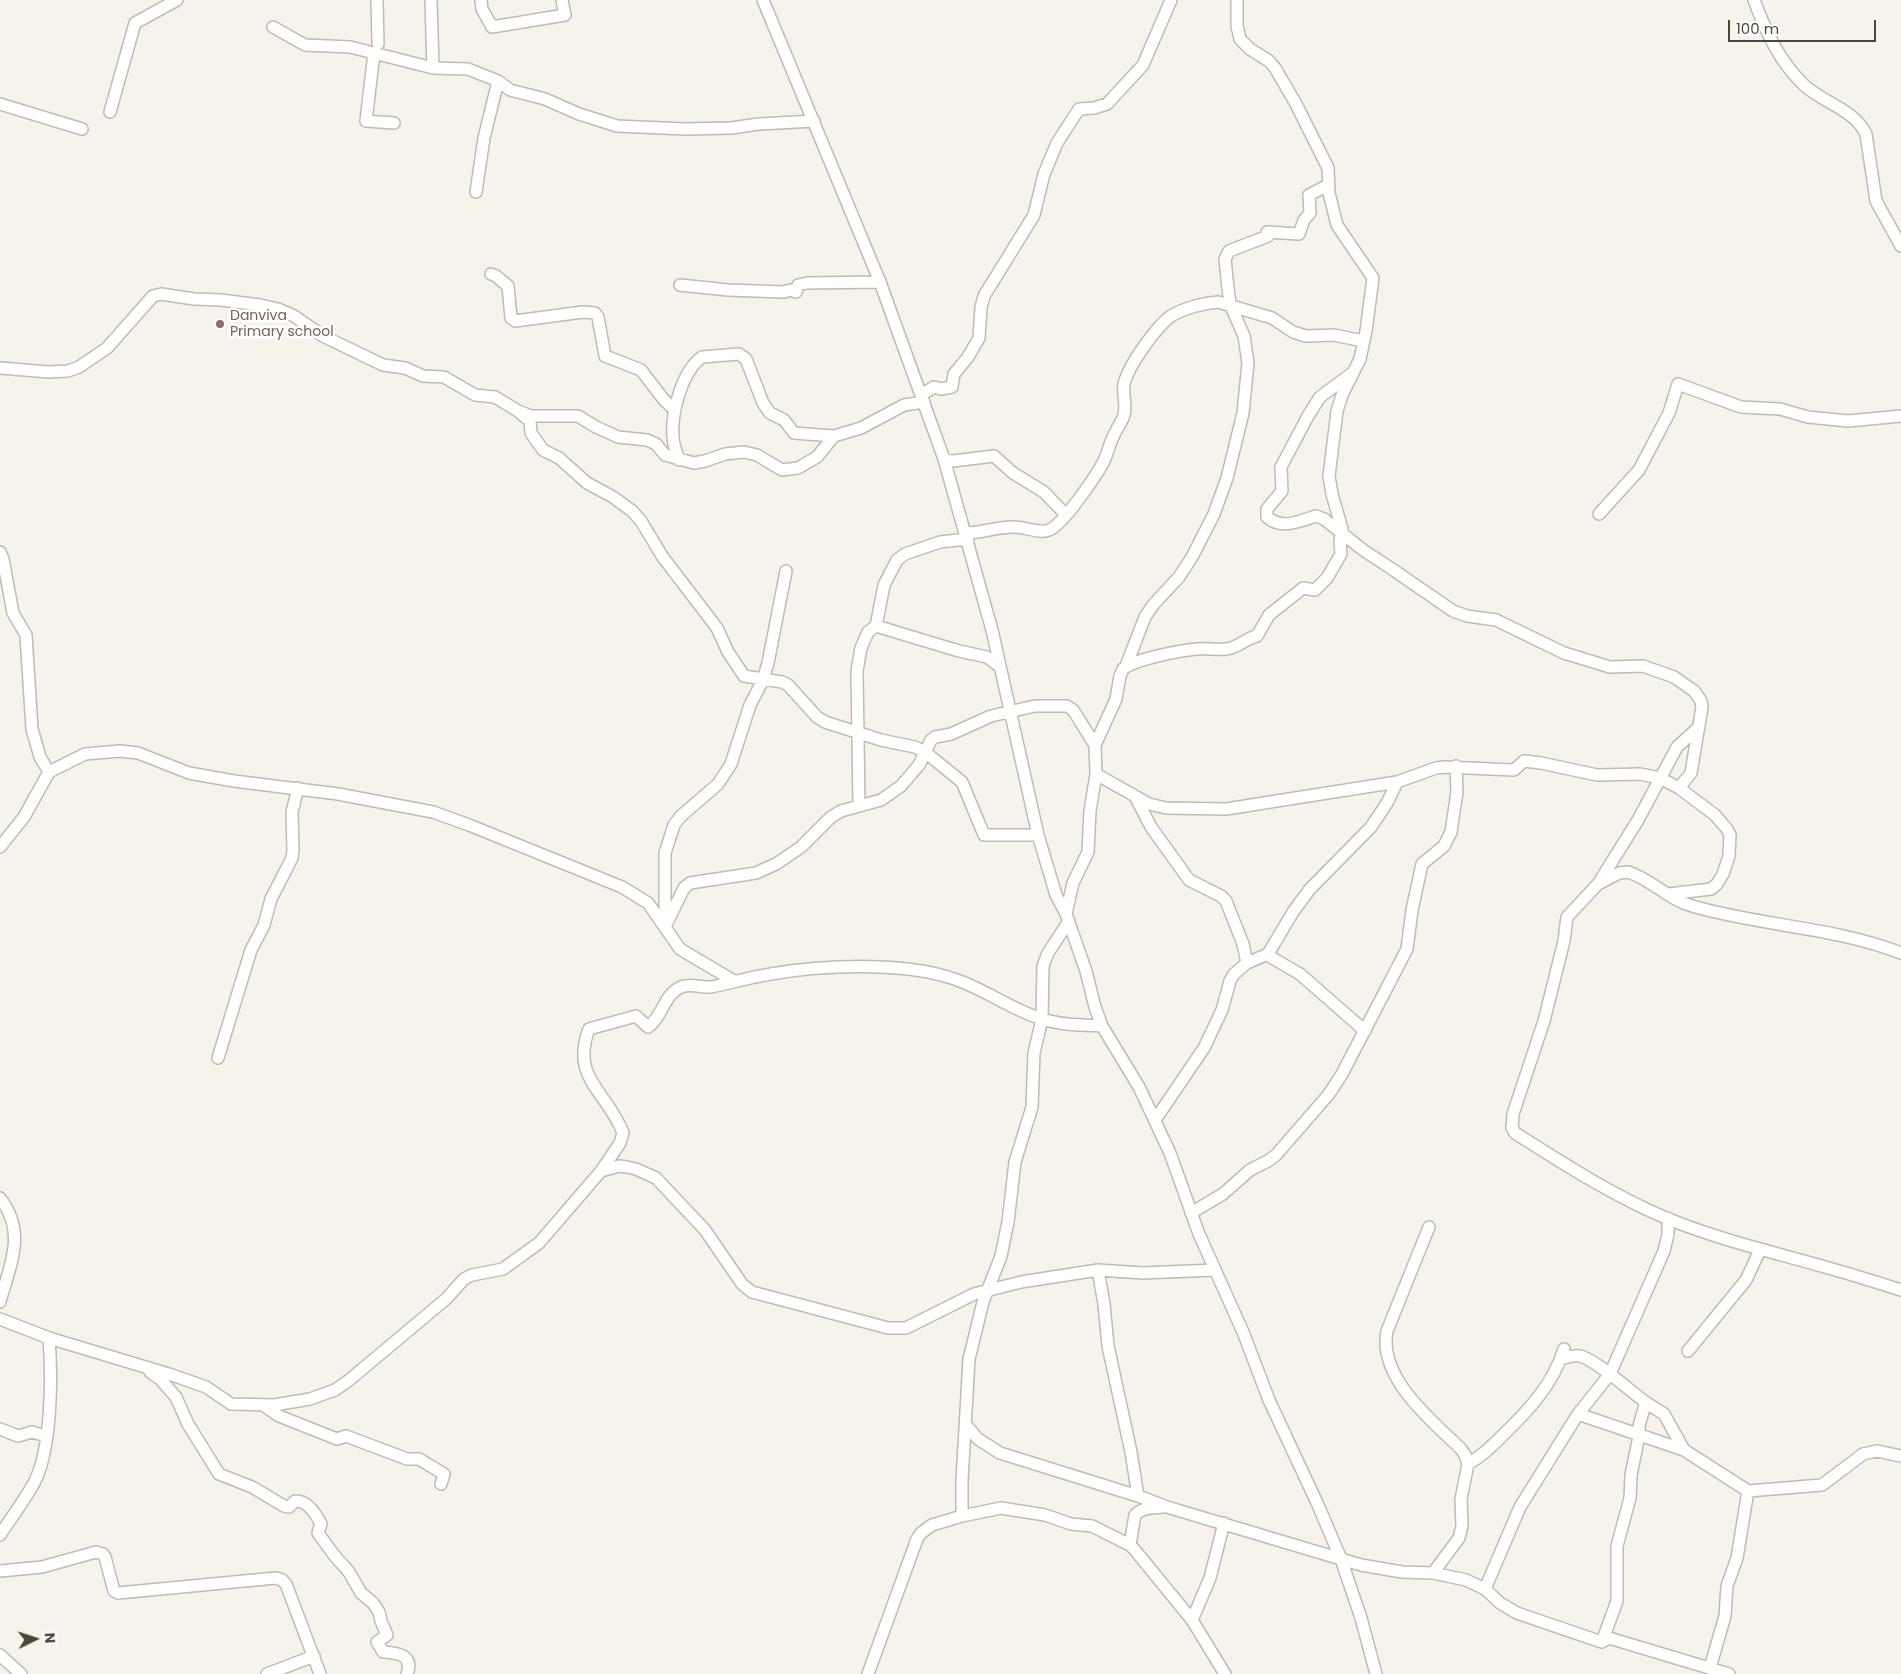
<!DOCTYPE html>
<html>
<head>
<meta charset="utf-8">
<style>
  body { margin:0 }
  #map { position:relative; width:1901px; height:1674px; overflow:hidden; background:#f6f3ec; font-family:Poppins,sans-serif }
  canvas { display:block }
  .north { position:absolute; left:10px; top:1614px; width:50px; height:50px; -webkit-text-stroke:4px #fff; paint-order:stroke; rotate:86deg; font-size:14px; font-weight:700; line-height:20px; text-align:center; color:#4b4439 }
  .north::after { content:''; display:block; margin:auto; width:18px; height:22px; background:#4b4439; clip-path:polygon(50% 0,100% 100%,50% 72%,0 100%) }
  .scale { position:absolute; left:1728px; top:20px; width:148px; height:22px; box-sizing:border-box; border:2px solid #4b4439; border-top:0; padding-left:6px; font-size:15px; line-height:18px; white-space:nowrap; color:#4b4439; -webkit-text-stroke:4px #fff; paint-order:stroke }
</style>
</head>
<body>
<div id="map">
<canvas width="1901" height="1674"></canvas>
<div class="north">N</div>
<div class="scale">100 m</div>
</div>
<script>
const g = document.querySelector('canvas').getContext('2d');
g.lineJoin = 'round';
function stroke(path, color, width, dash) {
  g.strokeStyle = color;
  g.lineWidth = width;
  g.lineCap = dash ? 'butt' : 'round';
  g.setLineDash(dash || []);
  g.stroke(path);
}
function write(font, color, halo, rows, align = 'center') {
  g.font = font + ' Poppins,sans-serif';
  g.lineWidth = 5;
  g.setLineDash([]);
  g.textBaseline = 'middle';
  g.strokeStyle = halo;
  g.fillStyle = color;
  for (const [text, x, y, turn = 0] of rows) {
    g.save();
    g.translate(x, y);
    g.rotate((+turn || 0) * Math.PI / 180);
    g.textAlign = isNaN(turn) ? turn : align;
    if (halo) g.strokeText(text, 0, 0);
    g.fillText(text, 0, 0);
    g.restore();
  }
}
const minor = new Path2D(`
  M377 0 378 44
  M431 0 433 68
  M481 0 482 9 492 27 565 15 562 0
  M763 0 880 282 944 459 992 630 1038 835 1056 895 1066 914 1086 971 1095 1007 1102 1026 1139 1087 1170 1153 1199 1234 1243 1332 1269 1400 1318 1505 1341 1559 1361 1618 1376 1674
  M1754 0C1766 32 1779 61 1804 85 1823 103 1854 109 1866 134L1876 201 1901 246
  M273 27 305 45 350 47 433 68 468 69 498 81 510 90 545 99 579 114 617 126 685 129 731 128 759 124 814 121
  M374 53 366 121 394 123
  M0 104 82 129
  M110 112 135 23 177 0
  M476 192 484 138 498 81
  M491 274 496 276 508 286 511 318 515 321 583 312 595 313 598 317 605 356 641 370 664 400 675 410
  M680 285 728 290 784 292 790 290 796 292 798 285 807 283 880 282
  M0 368 49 372 68 371 79 367 107 348 153 296 161 294 194 299 221 300 260 305 278 309 294 316 323 336 383 365 405 368 423 376 444 377 475 395 495 397 518 411 531 416H578L596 427 618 437 647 440 656 444 665 455 694 463 705 461 725 454 744 452 757 455 782 470 798 468 817 457 834 436 861 428 904 405 924 402
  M1351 374 1320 397 1308 416 1281 467 1282 491 1267 509V517C1281 530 1300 521 1316 516L1324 519 1363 550 1392 569 1453 611 1467 616 1496 620 1564 653 1610 667 1643 666 1674 677 1694 691 1701 701 1702 707 1691 773 1679 788
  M921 395 934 387 941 389 952 387 954 374 968 357 979 338 981 307 984 296 1034 215 1044 174 1057 143 1079 109 1094 108 1107 104 1143 65 1171 0
  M520 413 530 421 531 433 543 450 559 458 587 483 613 497 632 511 641 521 662 556 717 628 728 652 744 676 782 682 788 685 817 717 825 722 881 740 915 747 925 752 962 782 984 835H1038
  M944 459 953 461 994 456 1013 473 1044 492 1066 515
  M679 460C677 453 673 445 673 437 671 413 682 371 702 357L739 354 746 359 763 403 770 413 784 420 794 433 834 436
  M1599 514 1639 470 1669 413 1678 384 1741 407 1780 409 1808 417 1848 421 1901 416
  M966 533C983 533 999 526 1015 527 1025 527 1040 534 1049 530 1063 525 1095 477 1103 463 1108 453 1110 441 1116 431 1118 427 1121 422 1123 418 1128 406 1122 396 1124 384 1128 366 1156 327 1171 316 1184 308 1204 303 1218 302L1272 318 1293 332 1306 336 1334 335 1363 341
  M0 552 3 559 13 613 26 635 32 729 40 757 49 772
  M876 626 959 651 987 657 1000 667
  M1126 666 1145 617 1153 605 1179 577 1192 557 1214 514 1227 478 1243 413 1248 363 1244 336 1230 304 1228 288 1225 259 1229 251 1268 236 1267 232 1299 234 1304 220 1310 213 1309 195 1328 185
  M1699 727 1677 747 1638 820 1598 884 1567 917 1564 941 1544 1021 1513 1114 1512 1128 1515 1133C1564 1164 1612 1195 1666 1218 1717 1239 1772 1252 1825 1267 1850 1274 1876 1282 1901 1290
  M1096 774 1149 804 1166 808 1226 809 1397 782 1436 768 1445 767 1514 770 1524 761 1541 763 1597 775 1640 774 1660 778 1679 788 1715 815 1727 829 1730 835 1729 856 1723 874 1717 884 1711 889 1669 894
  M1136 798 1151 827 1189 880 1221 896 1226 901 1243 944 1247 963
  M859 806 857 671 861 648 868 632 876 626 884 585 897 560 905 554 940 542 968 539
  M0 847 24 817 49 772 85 754 120 751 138 753 189 773 234 781 338 794 433 812 469 825 622 887 648 903 680 949 734 981
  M1600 883 1619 873 1628 872C1651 879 1669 900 1692 906 1761 926 1834 927 1901 953
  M1066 914 1073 883 1088 852 1090 811 1096 774 1095 745 1116 699 1120 676 1123 669C1135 659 1182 650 1198 649 1207 648 1217 650 1226 649 1238 648 1246 638 1257 636L1269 615 1303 588 1315 590 1327 578 1341 554 1340 541 1342 529 1332 494 1329 476 1337 411 1342 395 1360 359 1366 331 1373 278 1337 225 1329 193 1328 168 1296 104 1275 68 1269 61 1250 49 1240 39 1237 26V0
  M665 923V853L674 825 681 816 718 784 731 764 750 705 763 680 768 663 786 571
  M665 927 684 888 690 883 756 873 776 864 801 847 831 817 841 811 881 800 901 786 919 765 931 740 935 737 951 734 991 716 1035 706H1067L1073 710 1095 745
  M1267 955 1300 974 1365 1031
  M218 1058 251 950 264 925 271 899 292 858 293 851 292 812 298 788
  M1155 1120 1204 1048 1222 1010 1230 981 1234 974 1247 963 1268 954 1293 912 1310 889 1371 827 1387 803 1397 782
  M601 1171 619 1166 627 1167 636 1169 656 1178 705 1230 742 1284 752 1292 888 1328H906L974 1294 1021 1282 1098 1270 1143 1273 1214 1270
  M0 1198C27 1233 10 1264 0 1302
  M1191 1213 1223 1194 1250 1170 1268 1161 1276 1155 1329 1094 1342 1074 1407 949 1412 910 1422 864 1444 846 1451 832 1457 792 1456 766
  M1429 1227 1387 1331C1378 1378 1431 1420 1461 1449L1465 1455 1468 1464 1461 1499 1462 1526 1459 1538 1433 1573
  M1098 1270 1104 1304 1108 1346 1131 1452 1138 1496
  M0 1319 49 1338 172 1375 206 1387 231 1404 274 1405 310 1399 335 1390 348 1381 446 1299 464 1279 472 1275 503 1269 539 1243 601 1171 620 1143 623 1133C608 1092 570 1079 589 1029L636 1016 648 1027C662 1018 664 994 681 987 691 983 701 988 711 987 731 983 751 977 771 974 822 965 898 962 948 977 981 986 1009 1009 1042 1019 1061 1025 1082 1025 1102 1026
  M1688 1351 1746 1280 1760 1250
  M1561 1359C1567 1357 1574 1355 1580 1356 1595 1359 1630 1391 1644 1401L1645 1405 1639 1426V1436L1631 1475 1630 1498 1617 1546V1601L1602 1642
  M150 1372 160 1379 176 1397 188 1424 219 1474 252 1487 284 1506 289 1507 295 1501C307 1500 316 1514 321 1524L318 1533 334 1555 349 1572 361 1593 373 1603 379 1612 381 1621 387 1635 377 1642 383 1652C397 1653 414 1654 407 1674
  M1645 1402 1664 1414 1684 1450
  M263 1405 279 1416 337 1439 346 1436 407 1459H419L444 1474 441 1484
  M1578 1414 1684 1450 1748 1491 1822 1485 1863 1454 1877 1451 1901 1456
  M966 1425 978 1439 1000 1453 1138 1496 1167 1507 1361 1565 1402 1572 1433 1573 1466 1580 1485 1589 1500 1603 1517 1613 1602 1642 1609 1638 1729 1674
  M0 1429 18 1436 32 1432 46 1436
  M1468 1464C1482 1456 1492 1446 1504 1434 1529 1410 1553 1384 1564 1349
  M962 1516V1480L969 1359 983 1302 1001 1256 1008 1222 1015 1162 1032 1107 1034 1053 1042 1019 1043 966 1048 953 1069 921
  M0 1535C11 1518 24 1501 34 1483 52 1449 52 1376 49 1338
  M1130 1545 1135 1515C1142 1507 1153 1508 1163 1507
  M0 1571 42 1567 96 1552 103 1554 105 1557 114 1591 118 1593 276 1578 282 1580 286 1584 320 1674
  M1485 1589 1520 1507 1578 1414 1610 1374 1664 1251 1668 1234V1218
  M1192 1620 1210 1578 1224 1523
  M0 1655 21 1674
  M1710 1668 1725 1616 1727 1586 1737 1558 1748 1491
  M267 1674 314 1656
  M868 1674 917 1539 921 1533 932 1525 962 1516 1001 1508 1045 1515 1071 1524 1092 1526 1130 1545 1134 1549 1192 1620 1225 1674`);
const markers = [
  [220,324,5,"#8d6e63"]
];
const educationNames = [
  ["Danviva",230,316],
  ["Primary school",230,332]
];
stroke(minor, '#c2bbae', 14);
stroke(minor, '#fff', 11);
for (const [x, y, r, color] of markers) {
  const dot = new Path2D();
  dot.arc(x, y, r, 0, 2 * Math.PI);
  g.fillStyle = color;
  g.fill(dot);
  stroke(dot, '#fff', 2);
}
write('14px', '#785e54', '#fff', educationNames, 'left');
</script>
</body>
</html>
